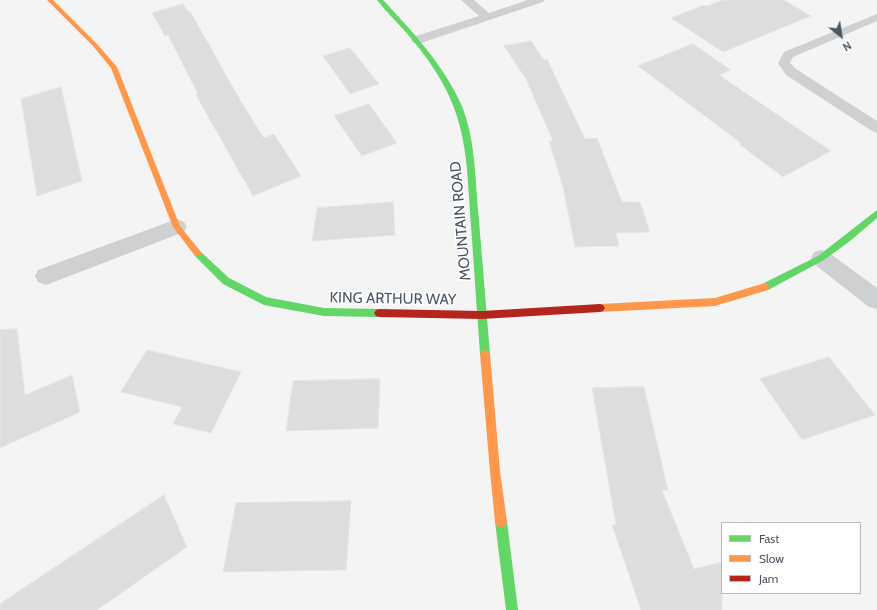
<!DOCTYPE html>
<html>
<head>
<meta charset="utf-8">
<style>
  body { margin:0 }
  #map { position:relative; width:877px; height:610px; overflow:hidden; background:#f4f4f4; font-family:Cabin,sans-serif }
  canvas { display:block }
  .legend { position:absolute; left:721px; top:522px; width:140px; height:72px; box-sizing:border-box; background:#fff; border:1px solid #b7bbc0; margin:0; padding:5px 7px; list-style:none; font-size:12px; color:#4a5661 }
  .legend li { display:flex; align-items:center; gap:8px; height:20px }
  .legend b { width:20px; border:1px solid #b7bbc0 }
  .north { position:absolute; left:821px; top:16px; width:40px; height:40px; -webkit-text-stroke:3px #fff; paint-order:stroke; rotate:150deg; font-size:11px; font-weight:700; line-height:16px; text-align:center; color:#4a5661 }
  .north::after { content:''; display:block; margin:auto; width:14px; height:18px; background:#4a5661; clip-path:polygon(50% 0,100% 100%,50% 72%,0 100%) }
</style>
</head>
<body>
<div id="map">
<canvas width="877" height="610"></canvas>
<ul class="legend">
<li><b style="height:5px;background:#63d668"></b>Fast</li>
<li><b style="height:5px;background:#ff974d"></b>Slow</li>
<li><b style="height:5px;background:#b3261e"></b>Jam</li>
</ul>
<div class="north">N</div>
</div>
<script>
const g = document.querySelector('canvas').getContext('2d');
g.lineJoin = 'round';
function paint(path, color) {
  g.fillStyle = color;
  g.fill(path, 'evenodd');
}
function stroke(path, color, width, dash) {
  g.strokeStyle = color;
  g.lineWidth = width;
  g.lineCap = dash ? 'butt' : 'round';
  g.setLineDash(dash || []);
  g.stroke(path);
}
function write(font, color, halo, rows, align = 'center') {
  g.font = font + ' Cabin,sans-serif';
  g.lineWidth = 3.5;
  g.setLineDash([]);
  g.textBaseline = 'middle';
  g.strokeStyle = halo;
  g.fillStyle = color;
  for (const [text, x, y, turn = 0] of rows) {
    g.save();
    g.translate(x, y);
    g.rotate((+turn || 0) * Math.PI / 180);
    g.textAlign = isNaN(turn) ? turn : align;
    if (halo) g.strokeText(text, 0, 0);
    g.fillText(text, 0, 0);
    g.restore();
  }
}
const building = new Path2D(`
  M723 0H784L811 16 723 52 671 18 704 5 707 6Z
  M183 4 188 12 190 11 240 100 264 138 274 134 301 176 253 196 196 95 198 94 168 35 165 36 152 13Z
  M531 41 544 60 547 59 585 139 597 138 622 202H640L650 232 616 233 619 246 575 247 563 187 549 141H553L526 79 504 46Z
  M693 44 731 70 719 75 831 151 783 177 739 144 741 143 638 66Z
  M350 48 379 84 350 94 323 56Z
  M61 87 82 181 37 196 21 99Z
  M369 104 397 143 362 156 334 116Z
  M393 202 395 235 312 241 317 208Z
  M17 329 25 395 72 375 80 412 0 448V330Z
  M147 350 241 372 211 433 173 424 182 407 121 392Z
  M829 357 875 415 802 440 760 379Z
  M380 379 378 428 286 431 293 381Z
  M644 387 668 490H662L694 569 722 562V610H641L612 525H616L592 388Z
  M164 495 187 547 97 610H0V604Z
  M351 501 346 570 223 572 236 503Z`);
const lane = new Path2D(`
  M461 0H474L489 13 528 0H545L543 2 421 43H413L411 40 413 37 479 16Z
  M877 14V21L793 57 790 63 796 69 877 121V133L872 131 786 75 778 63 784 52Z`);
const street = new Path2D(`
  M177 219 184 222 187 227 184 232 46 285 38 282 35 276 38 270Z
  M821 250 828 252 877 288V309L869 307 814 264 811 258 814 252Z`);
const fast = new Path2D(`
  M377 0H383C412 31 443 64 461 104 475 137 475 174 478 209 482 257 486 306 490 354L488 357 485 358 482 357 480 354 467 169C462 113 446 80 410 37 399 24 387 13 377 0Z
  M877 210V218L850 241 824 260 768 290H762L761 287 762 284 818 256Z
  M198 251 201 252 229 278 266 297 324 308 379 309 382 310 384 313 382 316 379 317 324 316 264 305 223 284 195 256 194 254Z
  M501 516 505 518 507 522 518 610H506L495 522 497 518Z`);
const slow = new Path2D(`
  M47 0H53L97 44 117 67 180 226 201 252 202 254 201 256H195L173 227 111 68 93 46Z
  M765 283 768 284 769 287 768 290 715 306 600 312 597 311 595 308 597 305 600 304 715 298Z
  M485 350 488 351 490 354 500 471 507 522 505 526 501 528 497 526 495 522 490 471 480 354 482 351Z`);
const jam = new Path2D(`
  M600 304 603 305 605 308 603 311 600 312 482 319 379 317 376 316 374 313 376 310 379 309 482 311Z`);
const streetNames = [
  ["MOUNTAIN ROAD",461,221,-95],
  ["KING ARTHUR WAY",393,299,1]
];
paint(building, '#ddddde');
stroke(building, '#e5e6e7', 1);
paint(lane, '#ced0d2');
paint(street, '#ced0d2');
paint(fast, '#63d668');
paint(slow, '#ff974d');
paint(jam, '#b3261e');
write('15px', '#4a5661', '#fff', streetNames);
</script>
</body>
</html>
